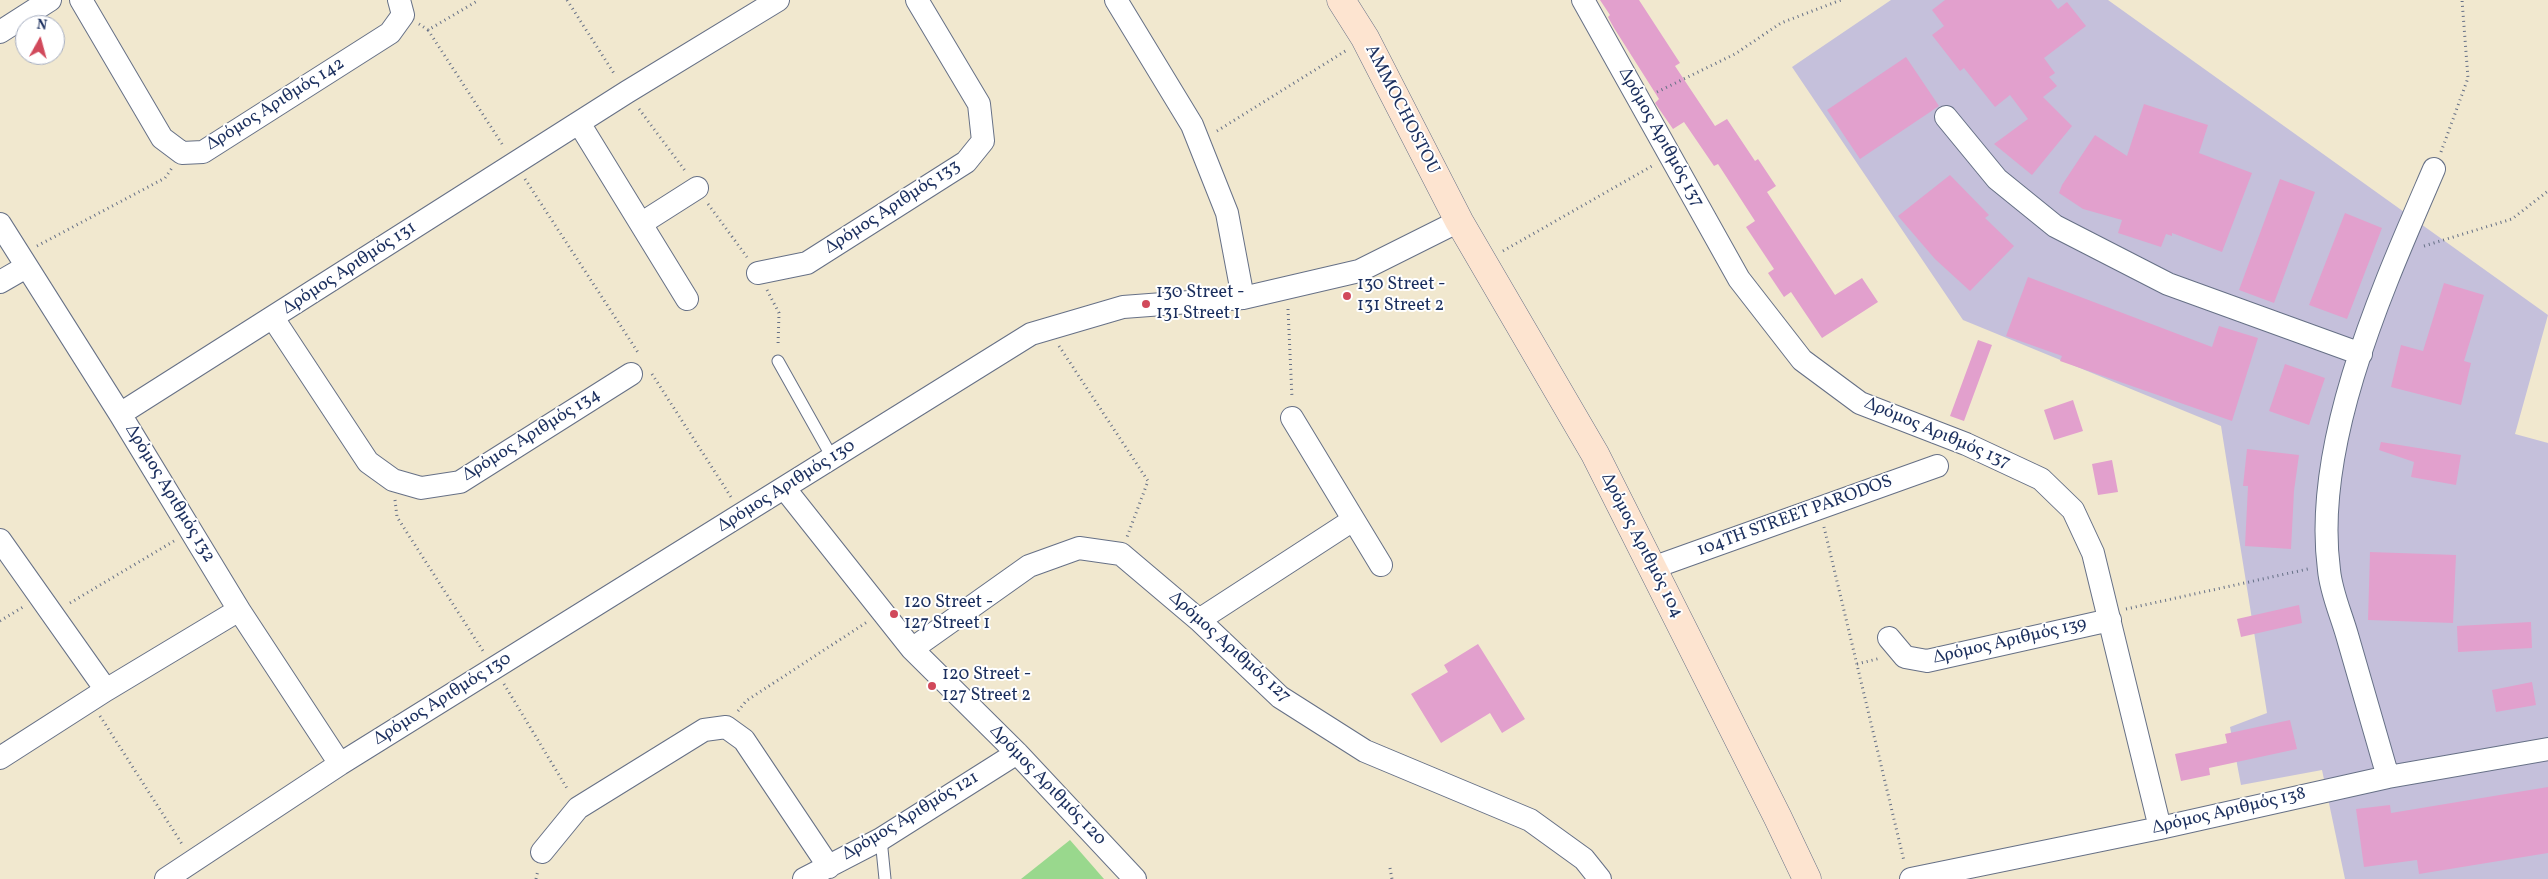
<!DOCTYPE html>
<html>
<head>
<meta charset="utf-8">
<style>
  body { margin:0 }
  #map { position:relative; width:2548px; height:879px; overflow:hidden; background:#f1e8cf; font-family:Vollkorn,serif }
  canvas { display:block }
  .north { position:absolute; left:15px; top:15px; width:50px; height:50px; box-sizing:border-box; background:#fff; border:1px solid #a4acbf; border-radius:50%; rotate:7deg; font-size:14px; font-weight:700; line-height:20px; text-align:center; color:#1b2f5e }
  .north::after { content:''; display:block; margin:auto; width:18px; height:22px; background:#d1495b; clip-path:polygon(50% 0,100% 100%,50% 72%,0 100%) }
</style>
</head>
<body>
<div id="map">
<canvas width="2548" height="879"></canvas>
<div class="north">N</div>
</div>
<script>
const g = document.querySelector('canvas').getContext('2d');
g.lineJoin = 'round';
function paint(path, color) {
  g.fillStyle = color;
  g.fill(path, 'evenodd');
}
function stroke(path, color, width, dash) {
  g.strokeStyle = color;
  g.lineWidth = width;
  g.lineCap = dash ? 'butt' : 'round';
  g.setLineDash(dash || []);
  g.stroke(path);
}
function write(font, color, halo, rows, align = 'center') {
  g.font = font + ' Vollkorn,serif';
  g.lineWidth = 4;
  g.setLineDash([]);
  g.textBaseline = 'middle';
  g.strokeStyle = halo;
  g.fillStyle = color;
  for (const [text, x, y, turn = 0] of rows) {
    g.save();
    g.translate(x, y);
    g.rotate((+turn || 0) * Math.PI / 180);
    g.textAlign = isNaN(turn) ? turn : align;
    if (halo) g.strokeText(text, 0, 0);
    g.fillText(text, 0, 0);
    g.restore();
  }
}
const industrial = new Path2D(`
  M1891 0H2108L2548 315 2515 434 2548 443V879H2345L2322 770 2241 785 2230 727 2267 713 2221 426 1963 320 1792 67Z`);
const green = new Path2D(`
  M1070 840 1104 879H1021Z`);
const building = new Path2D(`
  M1600 0H1639L1680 63 1675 66 1715 126 1727 119 1755 161 1758 159 1776 186 1767 192 1835 295 1862 278 1878 302 1822 338 1791 292 1784 297 1768 273 1774 269 1746 227 1755 221 1718 164 1714 166 1684 122 1673 129 1655 103 1659 99 1614 28 1608 17 1610 15Z
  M1945 0H2051L2058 9 2067 2 2086 26 2044 58 2055 73 2049 77 2057 86 2043 97 2072 126 2032 175 1994 144 2028 119 2010 95 1995 107 1964 68 1960 71 1932 35 1944 26 1932 10Z
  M1906 57 1939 106 1860 159 1827 110Z
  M2144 104 2208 125 2199 153 2252 173 2222 252 2172 233V236L2166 234 2161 247 2118 233 2122 220 2083 209 2059 193 2062 185 2095 135 2127 156Z
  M1950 175 1989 215 1985 218 2014 246 1970 291 1935 259 1898 216Z
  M2280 179 2315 192 2274 303 2239 290Z
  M2345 213 2382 228 2347 319 2309 305Z
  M2028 277 2212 347 2219 326 2258 338 2232 421 2060 361 2062 356 2006 336Z
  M2444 283 2484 295 2464 361 2471 363 2461 405 2391 387 2401 345 2423 351Z
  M1978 340 1992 345 1964 421 1950 416Z
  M2285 364 2325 378 2309 425 2269 411Z
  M2073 400 2083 431 2054 440 2044 410Z
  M2381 442 2461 455 2456 485 2411 477 2414 462 2379 450Z
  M2247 449 2299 455 2294 491 2291 549 2245 546 2248 486H2243Z
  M2112 460 2118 492 2098 495 2092 464Z
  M2370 552 2456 555 2453 623 2368 620Z
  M2299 605 2302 623 2241 637 2237 619Z
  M2531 622 2532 648 2458 652 2457 626Z
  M1478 644 1525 719 1502 733 1490 713 1441 743 1411 694 1448 672 1444 665Z
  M2532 682 2536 705 2496 712 2492 690Z
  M2290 720 2297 749 2209 768 2210 775 2181 781 2175 754 2227 743 2225 734Z
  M2548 787V853L2419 874 2417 860 2364 867 2356 809 2390 805 2391 813Z`);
const path = new Path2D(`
  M567 0 615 75
  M419 24 428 30 479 0
  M428 30 504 147
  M1657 92 1735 54 1781 23 1841 0
  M639 109 686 172
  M1217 131 1347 50
  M2441 152 2468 78 2462 0
  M525 179 639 354
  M708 204 747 257
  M37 246 165 178 172 168
  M2424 246 2512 219 2548 191
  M1503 251 1652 166
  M767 290 779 313 778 346
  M1288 309 1292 398
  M1059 346 1148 481 1127 537
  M652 374 731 497
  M395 500 397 517 483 651
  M1824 527 1904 861
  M70 603 174 541
  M2126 609 2308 569
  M0 621 23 607
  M1857 664 1881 658
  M504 684 568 790
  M738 711 746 701 867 622
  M100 716 182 844
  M1390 868 1392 879
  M536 879 538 870`);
const lane = new Path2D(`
  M778 361 833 459
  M881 839 885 879`);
const street = new Path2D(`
  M81 0 162 138 182 153 203 152 390 33 403 15 399 0
  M1116 0 1192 125 1227 213 1243 298
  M1583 0 1739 279 1802 360 1860 403 1966 444 2041 479 2073 510 2093 553 2160 828
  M0 32 50 0
  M1946 117 1997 179 2055 226 2168 284 2361 354
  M579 123 687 299
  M642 223 697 188
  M0 224 120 414 239 610 340 764
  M758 273 807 263 966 162 983 141 979 104 917 0
  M0 282 26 267
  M273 318 368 462 393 480 421 488 460 482 631 374
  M120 414 627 92 778 0
  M1292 418 1381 565
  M785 489 912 649 1017 753 1135 879
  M0 540 106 690
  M1652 568 1937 466
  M1199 620 1353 520
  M1889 638 1905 657 1927 661 2110 620
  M912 649 1029 566 1079 548 1121 554 1199 620 1280 697 1365 751 1530 820 1584 859 1600 879
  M0 758 106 690 239 610
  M2388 777C2374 730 2361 682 2347 635 2341 614 2331 592 2329 570 2312 442 2384 285 2434 169
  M542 852 578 808 704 730 726 727 744 740 829 867
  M166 879 340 764 1031 334 1123 307 1243 298 1359 271 1459 221
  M804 879 881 839 1017 753
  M1911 879 2160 828 2388 777 2548 749`);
const secondary = new Path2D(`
  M1341 0 1365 38 1459 221 1595 454 1778 818 1807 879`);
const markers = [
  [1347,296,5,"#d1495b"],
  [1146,304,5,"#d1495b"],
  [894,614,5,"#d1495b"],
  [932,686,5,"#d1495b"]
];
const streetNames = [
  ["Δρόμος Αριθμός 142",276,105,-32],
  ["AMMOCHOSTOU",1401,110,63],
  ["Δρόμος Αριθμός 137",1660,138,61],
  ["Δρόμος Αριθμός 133",893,208,-33],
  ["Δρόμος Αριθμός 131",350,269,-33],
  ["Δρόμος Αριθμός 137",1937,434,23],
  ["Δρόμος Αριθμός 134",532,436,-32],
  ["Δρόμος Αριθμός 130",787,487,-32],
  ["Δρόμος Αριθμός 132",169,494,59],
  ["104TH STREET PARODOS",1795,517,-20],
  ["Δρόμος Αριθμός 104",1641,546,63],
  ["Δρόμος Αριθμός 139",2010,642,-13],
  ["Δρόμος Αριθμός 127",1229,648,42],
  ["Δρόμος Αριθμός 130",443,700,-32],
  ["Δρόμος Αριθμός 120",1047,786,46],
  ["Δρόμος Αριθμός 138",2229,812,-13],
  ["Δρόμος Αριθμός 121",911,817,-31]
];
const poiNames = [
  ["130 Street -",1357,286],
  ["131 Street 2",1357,307],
  ["130 Street -",1156,294],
  ["131 Street 1",1156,315],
  ["120 Street -",904,604],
  ["127 Street 1",904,625],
  ["120 Street -",942,676],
  ["127 Street 2",942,697]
];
paint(industrial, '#c5c0db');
paint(green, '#99d88d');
paint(building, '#e2a0cd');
stroke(lane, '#667086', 13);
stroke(street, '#667086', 24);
stroke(secondary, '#667086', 29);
stroke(path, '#667086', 3, [1, 4]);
stroke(lane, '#fff', 11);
stroke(street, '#fff', 22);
stroke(secondary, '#fde4d0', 28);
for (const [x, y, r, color] of markers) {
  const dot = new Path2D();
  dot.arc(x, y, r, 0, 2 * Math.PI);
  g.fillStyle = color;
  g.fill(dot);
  stroke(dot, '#fff', 2);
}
write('18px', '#1b2f5e', '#fff', streetNames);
write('18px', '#1b2f5e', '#fff', poiNames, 'left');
</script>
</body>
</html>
